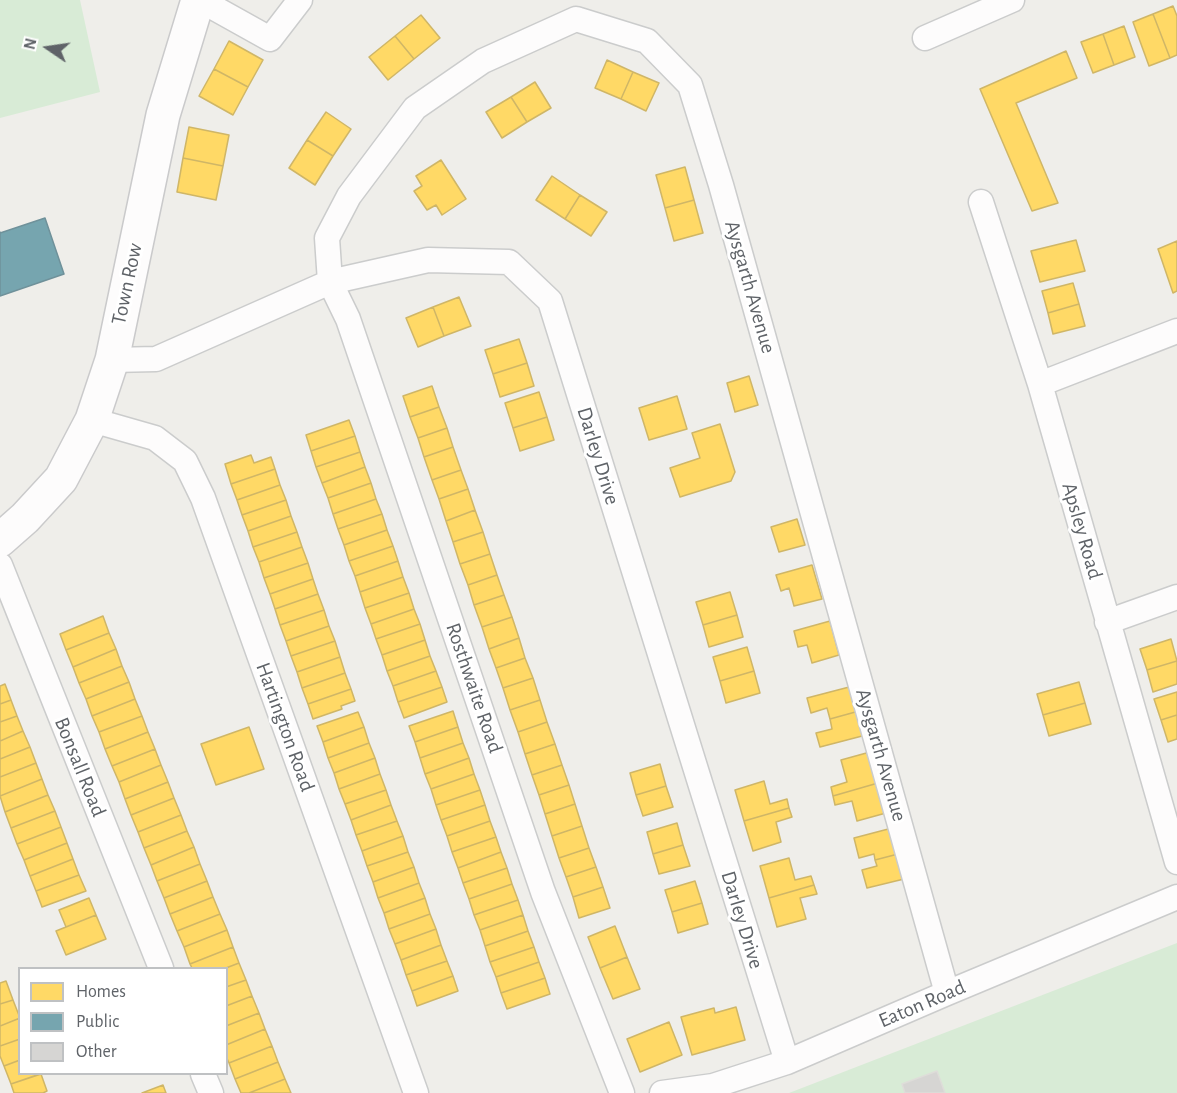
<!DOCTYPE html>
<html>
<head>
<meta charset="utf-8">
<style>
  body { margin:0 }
  #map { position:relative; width:1177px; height:1093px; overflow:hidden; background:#efeeea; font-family:"Alegreya Sans",sans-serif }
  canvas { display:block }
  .legend { position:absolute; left:18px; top:967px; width:210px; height:108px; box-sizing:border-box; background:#fff; border:2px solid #bfc1c3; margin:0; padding:8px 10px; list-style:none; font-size:18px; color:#5f6368 }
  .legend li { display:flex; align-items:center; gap:12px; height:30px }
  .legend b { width:30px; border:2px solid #bfc1c3 }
  .north { position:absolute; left:18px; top:18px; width:60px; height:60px; -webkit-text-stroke:4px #fff; paint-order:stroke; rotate:283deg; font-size:16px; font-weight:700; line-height:24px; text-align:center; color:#5f6368 }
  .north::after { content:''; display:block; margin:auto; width:21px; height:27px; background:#5f6368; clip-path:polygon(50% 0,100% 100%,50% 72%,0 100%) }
</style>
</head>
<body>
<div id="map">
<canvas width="1177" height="1093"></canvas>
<ul class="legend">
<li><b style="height:16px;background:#ffd966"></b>Homes</li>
<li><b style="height:16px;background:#76a5af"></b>Public</li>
<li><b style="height:16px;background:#d6d5d3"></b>Other</li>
</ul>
<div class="north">N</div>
</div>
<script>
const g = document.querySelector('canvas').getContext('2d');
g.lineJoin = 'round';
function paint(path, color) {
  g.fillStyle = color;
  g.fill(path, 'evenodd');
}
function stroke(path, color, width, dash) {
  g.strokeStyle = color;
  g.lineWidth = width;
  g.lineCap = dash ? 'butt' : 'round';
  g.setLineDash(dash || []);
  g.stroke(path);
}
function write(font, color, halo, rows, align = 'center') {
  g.font = font + ' "Alegreya Sans",sans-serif';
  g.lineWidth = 6;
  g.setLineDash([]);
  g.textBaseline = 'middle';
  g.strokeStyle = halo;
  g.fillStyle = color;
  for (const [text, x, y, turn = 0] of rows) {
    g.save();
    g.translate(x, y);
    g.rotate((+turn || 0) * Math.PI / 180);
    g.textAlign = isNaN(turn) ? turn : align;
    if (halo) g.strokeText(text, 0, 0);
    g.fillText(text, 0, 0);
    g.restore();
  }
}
const green = new Path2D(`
  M0 0H80L100 92 0 118Z
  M1177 943V1093H789Z`);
const homes = new Path2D(`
  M1173 6 1177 16V55L1170 58 1153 14Z
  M1153 14 1170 58 1149 66 1133 22Z
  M421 15 440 38 414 59 395 36Z
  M1124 26 1135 57 1114 65 1103 34Z
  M1103 34 1114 65 1093 73 1081 42Z
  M395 36 414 59 388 80 369 57Z
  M229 41 263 60 248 87 214 69Z
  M1066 51 1077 78 1016 103 1058 203 1032 211 980 89Z
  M607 60 633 72 621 99 595 88Z
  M214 69 248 87 233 115 199 96Z
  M633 72 659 83 646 111 621 99Z
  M535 82 551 108 527 122 511 97Z
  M511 97 527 122 502 138 486 112Z
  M326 112 351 129 333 156 307 140Z
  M189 127 229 135 223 166 183 158Z
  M307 140 333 156 315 185 289 168Z
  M183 158 223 166 216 200 177 192Z
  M441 160 466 199 442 215 436 205 427 210 414 191 422 186 416 176Z
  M685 167 694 200 665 208 656 175Z
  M552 176 580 195 565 219 536 200Z
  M580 195 607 212 591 236 565 219Z
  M694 200 703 233 674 241 665 208Z
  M1076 240 1085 271 1040 282 1031 251Z
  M1177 241V291L1173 293 1158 249Z
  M1073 283 1079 304 1048 313 1042 291Z
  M459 297 471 326 444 336 433 307Z
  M1079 304 1085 326 1053 334 1048 313Z
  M433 307 444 336 418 347 406 318Z
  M519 339 527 363 493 374 485 350Z
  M527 363 534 386 500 397 493 374Z
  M749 376 758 405 735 412 727 383Z
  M432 386 439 407 410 417 403 396Z
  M539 392 547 417 513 428 505 403Z
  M677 396 687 429 649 440 639 408Z
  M439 407 447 428 418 438 410 417Z
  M547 417 554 440 520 451 513 428Z
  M349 420 355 436 311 451 306 435Z
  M720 424 735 472 731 481 680 497 670 468 700 458 692 433Z
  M447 428 453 447 424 457 418 438Z
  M355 436 360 452 316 467 311 451Z
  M453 447 461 470 432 480 424 457Z
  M360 452 365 467 322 483 316 467Z
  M251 455 254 463 271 457 275 469 231 484 225 464Z
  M365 467 371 483 328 498 322 483Z
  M275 469 280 485 237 500 231 484Z
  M461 470 468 489 439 499 432 480Z
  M371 483 376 499 333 514 328 498Z
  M280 485 286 500 242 515 237 500Z
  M468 489 475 510 446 521 439 499Z
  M376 499 382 514 338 529 333 514Z
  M286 500 291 516 248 531 242 515Z
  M475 510 483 532 453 542 446 521Z
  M382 514 387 530 344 545 338 529Z
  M291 516 297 532 253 547 248 531Z
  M797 519 805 545 779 552 771 527Z
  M387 530 393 546 349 561 344 545Z
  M297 532 302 547 259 562 253 547Z
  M483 532 490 554 460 564 453 542Z
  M393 546 398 561 355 576 349 561Z
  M302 547 308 563 264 578 259 562Z
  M490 554 497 575 468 585 460 564Z
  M398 561 403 577 360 592 355 576Z
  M308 563 313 579 270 594 264 578Z
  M812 565 822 599 794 606 789 588 781 591 776 575Z
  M497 575 504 595 474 605 468 585Z
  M403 577 409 593 365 608 360 592Z
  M313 579 318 594 275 609 270 594Z
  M730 592 737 615 703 625 696 602Z
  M409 593 414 609 371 624 365 608Z
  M318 594 324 610 280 625 275 609Z
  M504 595 512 617 482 627 474 605Z
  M414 609 420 624 376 639 371 624Z
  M324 610 329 626 286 641 280 625Z
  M737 615 743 637 709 647 703 625Z
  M103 616 109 633 66 650 60 634Z
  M512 617 519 638 489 649 482 627Z
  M830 621 839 655 812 663 807 645 798 647 794 631Z
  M420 624 425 640 382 655 376 639Z
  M329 626 335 641 291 656 286 641Z
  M109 633 116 649 73 667 66 650Z
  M519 638 525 658 496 668 489 649Z
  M1171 639 1177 661 1147 670 1140 649Z
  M425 640 430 656 387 671 382 655Z
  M335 641 340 657 297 672 291 656Z
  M747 647 754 671 720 681 713 657Z
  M116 649 122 666 79 683 73 667Z
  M430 656 436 671 393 686 387 671Z
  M340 657 345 673 302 688 297 672Z
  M525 658 533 678 503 688 496 668Z
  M1177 661V684L1153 692 1147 670Z
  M122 666 129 682 86 699 79 683Z
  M436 671 442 687 398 702 393 686Z
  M754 671 760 693 726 703 720 681Z
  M345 673 351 689 308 704 302 688Z
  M533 678 540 700 510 710 503 688Z
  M129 682 135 699 92 716 86 699Z
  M1079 682 1085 703 1043 715 1037 694Z
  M5 684 11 700 0 704V686Z
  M853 686 859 711 830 719 827 708 811 713 807 698Z
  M442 687 447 702 404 718 398 702Z
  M351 689 355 701 341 706 342 709 313 719 308 704Z
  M1177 692V715L1161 720 1154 699Z
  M135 699 142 716 99 732 92 716Z
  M11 700 17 716 0 722V704Z
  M540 700 547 722 518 732 510 710Z
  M1085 703 1091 724 1049 736 1043 715Z
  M453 711 458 727 415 742 409 726Z
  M859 711 866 735 820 747 816 733 832 729 830 719Z
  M358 712 364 727 323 742 317 726Z
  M1177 715V739L1168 742 1161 720Z
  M17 716 23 731 0 741V722Z
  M142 716 148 732 105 749 99 732Z
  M547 722 555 744 525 754 518 732Z
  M249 727 264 769 216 785 201 744Z
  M364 727 369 743 328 758 323 742Z
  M458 727 463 743 420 758 415 742Z
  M23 731 30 747 0 759V741Z
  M148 732 155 749 112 766 105 749Z
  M369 743 375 758 334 773 328 758Z
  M463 743 469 758 425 774 420 758Z
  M555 744 562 765 532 775 525 754Z
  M30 747 36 763 0 777V759Z
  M155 749 161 765 119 782 112 766Z
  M870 752 878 783 833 796 831 787 847 782 841 760Z
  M375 758 380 774 339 789 334 773Z
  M469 758 474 774 431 789 425 774Z
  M36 763 42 779 0 796V777Z
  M660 764 666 786 636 795 630 773Z
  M161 765 168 782 125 799 119 782Z
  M562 765 569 785 539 795 532 775Z
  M380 774 386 790 345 804 339 789Z
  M474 774 480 790 436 805 431 789Z
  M42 779 48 795 5 812 0 796Z
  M764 781 770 804 787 799 789 808 744 821 735 790Z
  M168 782 174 798 131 815 125 799Z
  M878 783 886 813 857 821 852 801 835 805 833 796Z
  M569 785 575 804 545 814 539 795Z
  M666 786 673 807 643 816 636 795Z
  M386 790 391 805 351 820 345 804Z
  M480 790 485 805 441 820 436 805Z
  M48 795 55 811 11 828 5 812Z
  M174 798 181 815 138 832 131 815Z
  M575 804 582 826 552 836 545 814Z
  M391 805 397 821 356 835 351 820Z
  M485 805 490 821 447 836 441 820Z
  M789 808 792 817 776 822 781 842 753 851 744 821Z
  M55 811 61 827 17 844 11 828Z
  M181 815 187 831 144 848 138 832Z
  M397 821 403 836 362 851 356 835Z
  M490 821 496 837 452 852 447 836Z
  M677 823 683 845 653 854 647 832Z
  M582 826 589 848 559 858 552 836Z
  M61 827 67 843 24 860 17 844Z
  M892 828 898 854 875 860 874 854 859 858 854 838Z
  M187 831 194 847 151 865 144 848Z
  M403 836 408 852 367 866 362 851Z
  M496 837 501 852 458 868 452 852Z
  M67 843 73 859 30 876 24 860Z
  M683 845 690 866 659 874 653 854Z
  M194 847 200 864 157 881 151 865Z
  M589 848 596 867 566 877 559 858Z
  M408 852 414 867 373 882 367 866Z
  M501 852 507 868 463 883 458 868Z
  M898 854 904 879 867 888 862 870 877 866 875 860Z
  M789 858 795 880 811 876 814 885 769 898 760 866Z
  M73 859 79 875 36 891 30 876Z
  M200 864 207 881 164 898 157 881Z
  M414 867 419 883 378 898 373 882Z
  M596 867 603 887 573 897 566 877Z
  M507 868 512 884 469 899 463 883Z
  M79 875 86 891 42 907 36 891Z
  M207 881 213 897 170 914 164 898Z
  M695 881 702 903 672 912 665 890Z
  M419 883 425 898 384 913 378 898Z
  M512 884 518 900 474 915 469 899Z
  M814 885 817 894 800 898 806 919 777 927 769 898Z
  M603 887 610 908 579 918 573 897Z
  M213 897 220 914 177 931 170 914Z
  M89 898 96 915 66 927 59 910Z
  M425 898 430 914 389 929 384 913Z
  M518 900 523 915 480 930 474 915Z
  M702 903 708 924 678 933 672 912Z
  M220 914 227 930 184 947 177 931Z
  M430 914 436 929 395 944 389 929Z
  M96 915 106 939 66 955 56 931Z
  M523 915 528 931 485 946 480 930Z
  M615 926 627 957 600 968 588 937Z
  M436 929 441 945 401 960 395 944Z
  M227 930 233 947 190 964 184 947Z
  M528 931 534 947 490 962 485 946Z
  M441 945 447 961 406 975 401 960Z
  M233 947 239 963 226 968H192L190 964Z
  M534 947 539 962 496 977 490 962Z
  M627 957 640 989 613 999 600 968Z
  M447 961 453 976 412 991 406 975Z
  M539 962 545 978 501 993 496 977Z
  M239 963 246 980 226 987V968Z
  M453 976 458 991 417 1006 412 991Z
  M545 978 550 994 507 1009 501 993Z
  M246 980 252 996 226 1006V987Z
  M6 981 13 1000 0 1004V983Z
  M252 996 259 1013 226 1026V1006Z
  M13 1000 20 1018 0 1026V1004Z
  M736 1007 745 1040 692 1055 681 1017 714 1008 715 1013Z
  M259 1013 265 1029 226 1045V1026Z
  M20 1018V1039L0 1046V1026Z
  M669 1022 682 1055 640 1072 627 1039Z
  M265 1029 272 1046 229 1063 226 1056V1045Z
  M20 1039V1060L4 1066 0 1056V1046Z
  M272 1046 278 1062 235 1079 229 1063Z
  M20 1060V1074H40L11 1084 4 1066Z
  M278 1062 285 1079 249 1093H241L235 1079Z
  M41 1074 47 1091 43 1093H14L11 1084Z
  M285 1079 291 1093H249Z
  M163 1085 166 1093H142Z`);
const public = new Path2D(`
  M45 218 64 274 0 296V232V233Z`);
const building = new Path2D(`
  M937 1071 945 1093H905L902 1084Z`);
const street = new Path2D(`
  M200 0 270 39 300 0
  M925 38 1012 0
  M981 202 1040 384 1177 862
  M112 360 156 359 330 282 428 260 509 262 550 301 787 1062
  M1040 384 1177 331
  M92 420 155 438 185 461 203 498 416 1093
  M0 565 161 968
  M1107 622 1177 597
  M203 1074 211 1093
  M622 1093 543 892 348 319 330 282 327 238 349 196 415 108 483 61 576 19 647 41 690 85 721 185 947 993
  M662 1093 713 1086 787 1062 947 993 1177 897`);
const secondary = new Path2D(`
  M0 540 25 518 61 479 92 420 112 360 163 115 198 0`);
const streetNames = [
  ["Town Row",127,284,-78],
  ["Aysgarth Avenue",750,287,74],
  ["Darley Drive",598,456,73],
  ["Apsley Road",1082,531,74],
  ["Rosthwaite Road",474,688,71],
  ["Hartington Road",285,727,70],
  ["Aysgarth Avenue",881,755,74],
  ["Bonsall Road",80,767,68],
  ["Darley Drive",742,920,73],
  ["Eaton Road",922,1004,-23]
];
paint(green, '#d8ebd6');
paint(homes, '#ffd966');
stroke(homes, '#cfb667', 1.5);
paint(public, '#76a5af');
stroke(public, '#6f919a', 1.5);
paint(building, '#d6d5d3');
stroke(building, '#deddd9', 1.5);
stroke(street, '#cbcccc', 27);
stroke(secondary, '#cacacb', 36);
stroke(street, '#fdfcfc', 24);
stroke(secondary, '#fdfcfc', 33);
write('21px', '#5f6368', '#fff', streetNames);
</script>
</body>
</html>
